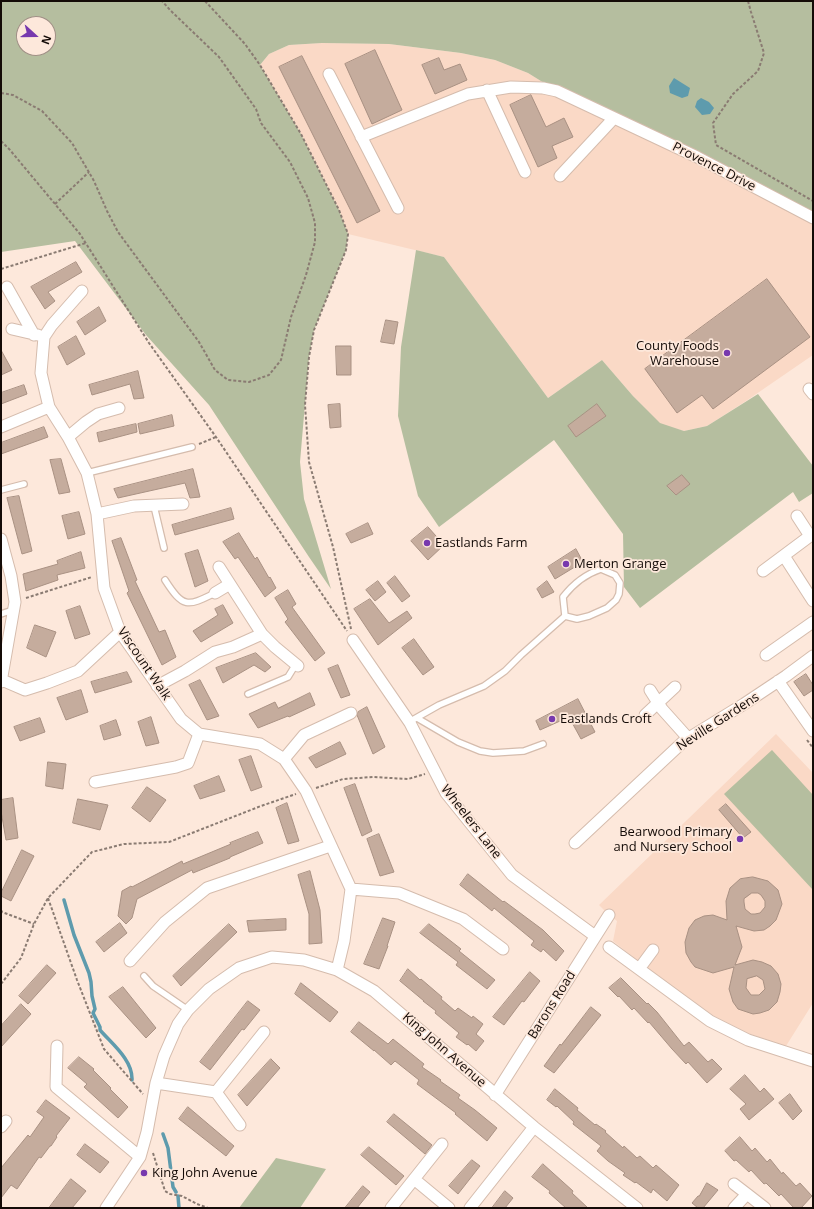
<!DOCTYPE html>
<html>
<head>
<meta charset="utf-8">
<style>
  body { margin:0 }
  #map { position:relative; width:814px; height:1209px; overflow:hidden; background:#fde8db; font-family:"Open Sans",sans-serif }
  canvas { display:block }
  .frame { position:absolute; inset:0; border:2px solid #140b07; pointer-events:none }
  .north { position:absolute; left:16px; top:16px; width:40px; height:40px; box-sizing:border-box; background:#fde8db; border:1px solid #a09086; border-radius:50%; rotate:111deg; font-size:11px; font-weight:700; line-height:16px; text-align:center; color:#140b07 }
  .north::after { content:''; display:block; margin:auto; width:14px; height:18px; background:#7739ae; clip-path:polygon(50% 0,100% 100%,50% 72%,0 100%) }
</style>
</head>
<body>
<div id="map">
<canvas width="814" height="1209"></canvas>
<div class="frame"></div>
<div class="north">N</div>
</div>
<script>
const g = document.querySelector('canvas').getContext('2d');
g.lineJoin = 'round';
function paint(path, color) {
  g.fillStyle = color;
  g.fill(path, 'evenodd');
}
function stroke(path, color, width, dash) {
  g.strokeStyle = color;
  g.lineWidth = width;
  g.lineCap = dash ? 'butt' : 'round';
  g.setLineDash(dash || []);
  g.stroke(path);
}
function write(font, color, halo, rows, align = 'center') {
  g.font = font + ' "Open Sans",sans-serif';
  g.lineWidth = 3.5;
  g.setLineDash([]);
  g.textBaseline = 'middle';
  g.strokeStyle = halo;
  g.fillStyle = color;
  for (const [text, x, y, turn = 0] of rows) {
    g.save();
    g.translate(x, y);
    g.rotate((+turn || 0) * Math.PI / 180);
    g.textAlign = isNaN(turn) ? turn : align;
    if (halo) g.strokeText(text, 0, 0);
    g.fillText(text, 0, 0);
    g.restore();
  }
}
const built = new Path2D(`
  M322 43 389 44 461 53 495 60 528 73 557 91 813 218V355L746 401 707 426 684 431 660 424 633 396 602 360 548 398 444 257 348 234 339 210 301 134 260 65 269 54 289 45Z
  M776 734 813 773V1003L786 1046 750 1034 714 1016 642 964 613 941 617 921 609 915 599 905Z`);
const green = new Path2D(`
  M1 1H813V218L557 91 528 73 495 60 461 53 389 44 322 43 289 45 269 54 260 65 301 134 339 210 348 234 346 250 314 330 309 357 300 462 304 499 331 589 309 557 209 405 146 335 75 241 1 252ZM24 24H48V48H24Z
  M416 250 444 257 548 398 602 360 633 396 660 423 684 431 707 426 758 394 813 466V493L799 502 793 492 640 608 624 587 623 534 554 440 439 527 418 496 398 416 401 347Z
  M772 750 813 795V890L724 794Z
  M276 1158 326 1169 300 1208H239Z`);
const water = new Path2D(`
  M674 78 690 88 688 96 682 98 670 93 669 86Z
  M701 98 709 102 714 108 710 114 702 115 695 107 697 101Z`);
const stream = new Path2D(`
  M64 900 74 935 89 973 91 982 92 996 95 1009 93 1013 100 1027V1030C112 1044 133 1060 132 1080
  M163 1134 168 1148 173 1187 176 1192
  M178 1196 179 1208`);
const building = new Path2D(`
  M375 50 402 110 372 124 345 64Z
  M302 56 380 211 357 223 279 67Z
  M439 58 444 70 460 64 467 80 435 94 422 65Z
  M531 95 546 127 564 118 573 137 552 146 557 158 538 167 510 105Z
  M76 262 82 272 48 292 55 301 45 309 31 287Z
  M767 279 810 337 713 409 702 395 677 413 645 369Z
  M99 307 106 321 85 335 77 322Z
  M386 320 398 322 394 344 381 342Z
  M76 336 85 354 67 365 58 347Z
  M336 346H351V375H337Z
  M1 350 12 370 1 375Z
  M138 371 144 398 134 399 130 384 92 395 89 385Z
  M24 385 27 394 1 404V393Z
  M340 404 341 427 330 428 328 405Z
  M597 404 606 416 576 437 568 426Z
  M172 415 174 426 140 434 138 424Z
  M136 424 137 432 99 442 97 433Z
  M44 427 48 437 1 454V443Z
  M61 459 70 492 59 494 50 460Z
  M193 469 200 497 190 498 185 483 118 498 114 489Z
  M682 475 690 484 676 495 667 486Z
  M19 496 32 551 22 554 7 498Z
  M231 508 234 519 175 535 172 525Z
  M79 512 85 534 68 539 62 516Z
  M368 523 373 534 351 543 346 534Z
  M428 527 444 545 428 560 411 541Z
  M239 533 255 559 257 557 269 578 270 577 276 588 265 597 238 557 235 559 223 542Z
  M121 538 137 580 135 581 159 632 165 630 176 657 162 665 127 593 129 591 112 541Z
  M576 549 583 562 555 579 548 567Z
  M198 550 208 581 195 587 185 554Z
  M81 552 85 568 57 575 58 580 26 591 23 574 58 564 57 561Z
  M395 576 410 596 402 602 387 583Z
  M378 581 386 592 375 601 366 590Z
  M547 581 554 592 542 598 537 589Z
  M288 590 296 604 292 607 325 653 315 661 285 622 288 619 275 598Z
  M370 599 389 623 407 611 412 618 378 645 354 609Z
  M223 605 233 623 201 642 193 631 218 615 215 609Z
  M80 606 90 634 75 639 66 611Z
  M35 625 56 632 46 657 27 648Z
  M414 639 434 667 423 675 402 648Z
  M256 653 271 667 265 672 254 665 223 683 216 668Z
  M338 665 350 695 341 698 328 669Z
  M127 672 132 682 95 693 91 682Z
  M806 674 813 685V690L804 696 794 682Z
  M200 680 219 716 207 720 189 685Z
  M81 690 88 712 66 720 57 698Z
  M310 693 315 705 289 717 288 716 258 728 249 714 275 702 278 708Z
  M578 699 595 732 581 739 569 717 540 730 536 721Z
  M367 707 385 747 373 754 357 715 358 712Z
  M151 717 159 743 146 746 138 722Z
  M40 718 45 732 20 741 14 727Z
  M116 720 121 735 104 740 100 726Z
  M340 742 346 754 316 768 309 758Z
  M251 756 262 787 251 791 239 760Z
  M48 762 66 764 63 789 46 786Z
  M219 776 225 791 200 799 194 786Z
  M355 784 372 831 362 836 344 788Z
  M147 787 166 800 150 822 132 808Z
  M13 798 18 838 6 840 1 811V800Z
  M78 799 108 805 100 830 73 823Z
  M287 803 299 841 288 844 276 808Z
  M726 804 751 832 743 838 719 810Z
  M258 832 263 843 230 857V858L193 873 192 870 137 899 132 918 126 924 118 916 122 891 131 886 132 887 182 861 183 864 231 844 230 843Z
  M379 834 394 872 380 876 367 839Z
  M22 850 34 856 11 901 1 896V893Z
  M310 871 320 910 322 943 309 944V914L298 875Z
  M468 874 503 902 504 901 543 930 564 951 556 961 543 949 541 952 531 945 534 941 494 908 492 911 460 885Z
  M753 877 768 881 778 890 782 904 776 920 770 926 764 930 754 931 736 926 742 947 735 965 753 960 762 962 771 966 778 974 781 984 780 992 777 1002 769 1010 760 1013 753 1014 738 1009 733 1002 729 989 734 967 713 973 695 967 691 962 686 953 685 942 689 928 695 920 704 916 713 915 727 920 726 901 730 888 740 879ZM752 893H758L761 895 765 901V907L760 913 755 914H751L745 909 744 902V899ZM757 976 763 980 765 989 759 995H751L746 988 747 979Z
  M383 918 395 922 387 946H388L379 969 364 964Z
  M286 919V930L249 932 247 921Z
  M120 923 127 933 104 952 96 942Z
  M229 924 237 932 181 986 173 976Z
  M429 924 461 949 459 951 495 980 487 989 456 965 458 962 420 933Z
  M47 965 56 973 28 1004 19 996Z
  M408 969 420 980 421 979 442 997 441 999 455 1011 458 1008 472 1018 473 1016 483 1024 476 1034 484 1041 476 1051 468 1044 467 1045 456 1037 459 1033 435 1013 436 1011 423 1001H424L400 981Z
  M530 972 540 981 524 1002 522 1001 504 1025 493 1017Z
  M621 978 647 1004 648 1003 657 1012 684 1046 689 1042 708 1062 712 1059 722 1069 707 1083 688 1062 686 1064 672 1049 649 1022 648 1023 634 1008 632 1010 619 996 618 997 609 988Z
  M301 983 338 1012 330 1022 295 994Z
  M123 987 156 1028 146 1038 109 997Z
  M248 1001 260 1010 244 1030 242 1029 210 1070 200 1062Z
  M21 1004 31 1014 1 1047V1026Z
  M591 1007 601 1015 554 1073 544 1066 560 1044 561 1045Z
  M359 1022 388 1044 393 1039 424 1064 422 1067 441 1080 440 1081 460 1095 458 1098 475 1110 497 1128 487 1141 455 1114 456 1113 417 1084 419 1080 395 1061 391 1065 374 1050V1051L351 1032Z
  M79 1057 94 1069 93 1070 111 1088 110 1089 128 1107 118 1118 84 1087 87 1084 68 1068Z
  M271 1059 280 1068 247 1106 238 1095Z
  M745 1075 760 1092 764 1088 774 1099 749 1120 740 1109 746 1104 730 1089Z
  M555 1089 578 1108 577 1110 595 1125 596 1124 606 1131 605 1132 623 1148 624 1146 637 1158 640 1156 653 1168 656 1165 679 1185 667 1201 653 1189 651 1193 636 1182 635 1183 623 1175 625 1173 608 1161 597 1151 601 1146 573 1124 574 1122 557 1106 556 1107 547 1100Z
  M790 1094 802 1111 793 1120 779 1103Z
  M46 1100 70 1118 56 1136 57 1137 51 1146H50L41 1158 39 1157 17 1189 11 1185 1 1198V1168L28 1135 30 1137 44 1117 37 1112Z
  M188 1107 234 1146 226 1156 179 1119Z
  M394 1114 432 1145 425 1154 387 1122Z
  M740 1137 752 1151 755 1148 767 1162 770 1159 782 1174 783 1172 796 1186 800 1183 812 1196 801 1208H794L781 1194 779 1196 766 1183 764 1184 751 1170 749 1172 736 1160 734 1161 725 1151Z
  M85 1144 109 1162 100 1173 77 1155Z
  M369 1147 404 1176 396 1185 361 1155Z
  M472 1160 480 1166 458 1194 449 1186Z
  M543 1164 573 1191 572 1193 588 1208H566L549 1193 550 1191 532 1177Z
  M71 1179 86 1191 72 1208H49Z
  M707 1183 718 1190 703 1208H698L692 1203 698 1196H699Z
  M363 1186 370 1192 357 1208H345Z
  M505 1191 513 1198 505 1208H492Z`);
const path = new Path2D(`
  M205 1 245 44 260 65 301 134 339 210 348 234 346 250 314 330 309 357 305 405 309 462 333 547 351 629
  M748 1 751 12 764 53 758 71 733 94 713 123 716 145 813 201
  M1 93 13 95 42 111 72 143 94 181 107 211 118 232 199 342 215 370 228 380 249 382 269 375 281 360 291 317 306 275 315 242V223L308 198 290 162 261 123 256 109 219 57 170 10 162 1
  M1 141 10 150 80 234 149 343 216 437 347 631
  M55 204 89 172
  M1 269 86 243
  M199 444 216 437
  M26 598 92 577
  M807 740 813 748
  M316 788 343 779 373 777 408 779 425 774
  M48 898 77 980 104 1049 143 1094
  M1 910 2 912 34 924
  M1 984 21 958 34 924 48 898 92 852 124 844 169 842 261 806 296 794
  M153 1153 165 1191 170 1194 182 1196 197 1204 208 1208`);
const lane = new Path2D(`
  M87 473 192 447
  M1 490 24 484
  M154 506 164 548
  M165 580C183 608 187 607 215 593
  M1 614 13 610
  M248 694 288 677 296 664
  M417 718 458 742 480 751 493 753 524 751 543 744
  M409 722 439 705 484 686 505 671 521 655 565 616 563 597C573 584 586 574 601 569L615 575 620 583 619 594 616 600 607 608 589 616 577 619 565 616
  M144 976 153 986 188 1010`);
const street = new Path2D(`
  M329 74 398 208
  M487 90 525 172
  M361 137 468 94 511 87 543 88 557 91 697 157 813 218
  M560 176 614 118
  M7 287 34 335
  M82 291 52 325 44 337 41 373 49 407 68 437 87 473 97 514 104 588 120 632 181 719 199 734 260 744 284 759 306 791 351 889 344 941 337 970
  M12 329 38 335
  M809 389 813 394
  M1 427 49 407
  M68 437 86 422 98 414 119 408
  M97 514 134 506 183 504
  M1 539 11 576 15 602 1 682
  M784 556 813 601
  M219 567 262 634 275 647 298 666
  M763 571 810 536 797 516
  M215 593 230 584
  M353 640 410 723 446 793 512 875 595 936
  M766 655 813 622
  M2 680 25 690 47 683 78 671 120 632
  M778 681 813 731
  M157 686 185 671 215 652 233 647 262 634
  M650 690 662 709 688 738
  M645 715 675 687
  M284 759 304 735 351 713
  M95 782 176 767 188 763 199 734
  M575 843 684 741 744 704 786 676 813 656
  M351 889 399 893 463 919 503 949
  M609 947 710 1021 748 1040 813 1061
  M130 961 165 922 207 888 330 846
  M639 969 653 950
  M57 1046 56 1087 140 1157
  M156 1083 216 1092 264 1032
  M216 1092 240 1125
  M495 1095 609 915
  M1 1127 6 1121
  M414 1179 449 1208
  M734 1184 747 1194
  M106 1208 140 1157 147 1132 156 1083 164 1056 178 1024 188 1010 209 989 239 968 272 957 304 960 337 970 374 991 534 1127 637 1208
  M391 1208 442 1144
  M470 1208 534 1127
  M734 1208 747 1194 765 1208`);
const markers = [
  [727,353,4,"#7739ae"],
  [427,543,4,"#7739ae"],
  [566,564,4,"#7739ae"],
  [552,719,4,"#7739ae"],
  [740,839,4,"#7739ae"],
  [144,1173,4,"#7739ae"]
];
const streetNames = [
  ["Provence Drive",714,167,27],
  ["Viscount Walk",144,664,56],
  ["Neville Gardens",718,722,-33],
  ["Wheelers Lane",471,822,52],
  ["Barons Road",552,1005,-58],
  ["King John Avenue",444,1050,41]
];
const poiNames = [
  ["County Foods",719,346,"right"],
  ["Warehouse",719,361,"right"],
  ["Eastlands Farm",435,543],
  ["Merton Grange",574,564],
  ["Eastlands Croft",560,719],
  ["Bearwood Primary",732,832,"right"],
  ["and Nursery School",732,847,"right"],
  ["King John Avenue",152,1173]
];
paint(built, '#fad9c6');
paint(green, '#b5be9f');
paint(water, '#5e9bad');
stroke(stream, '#5e9bad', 3.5);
paint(building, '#c5ac9d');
stroke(building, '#a99183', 1);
stroke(lane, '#d5bcad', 8);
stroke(street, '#d5bcad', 13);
stroke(path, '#8a7b72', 2, [3, 2]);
stroke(lane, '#fff', 5.5);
stroke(street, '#fff', 11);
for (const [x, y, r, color] of markers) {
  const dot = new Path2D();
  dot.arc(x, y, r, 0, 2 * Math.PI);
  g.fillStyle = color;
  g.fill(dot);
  stroke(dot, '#fde8db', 1.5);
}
write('13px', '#140b07', '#fde8db', streetNames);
write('13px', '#140b07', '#fde8db', poiNames, 'left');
</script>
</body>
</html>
